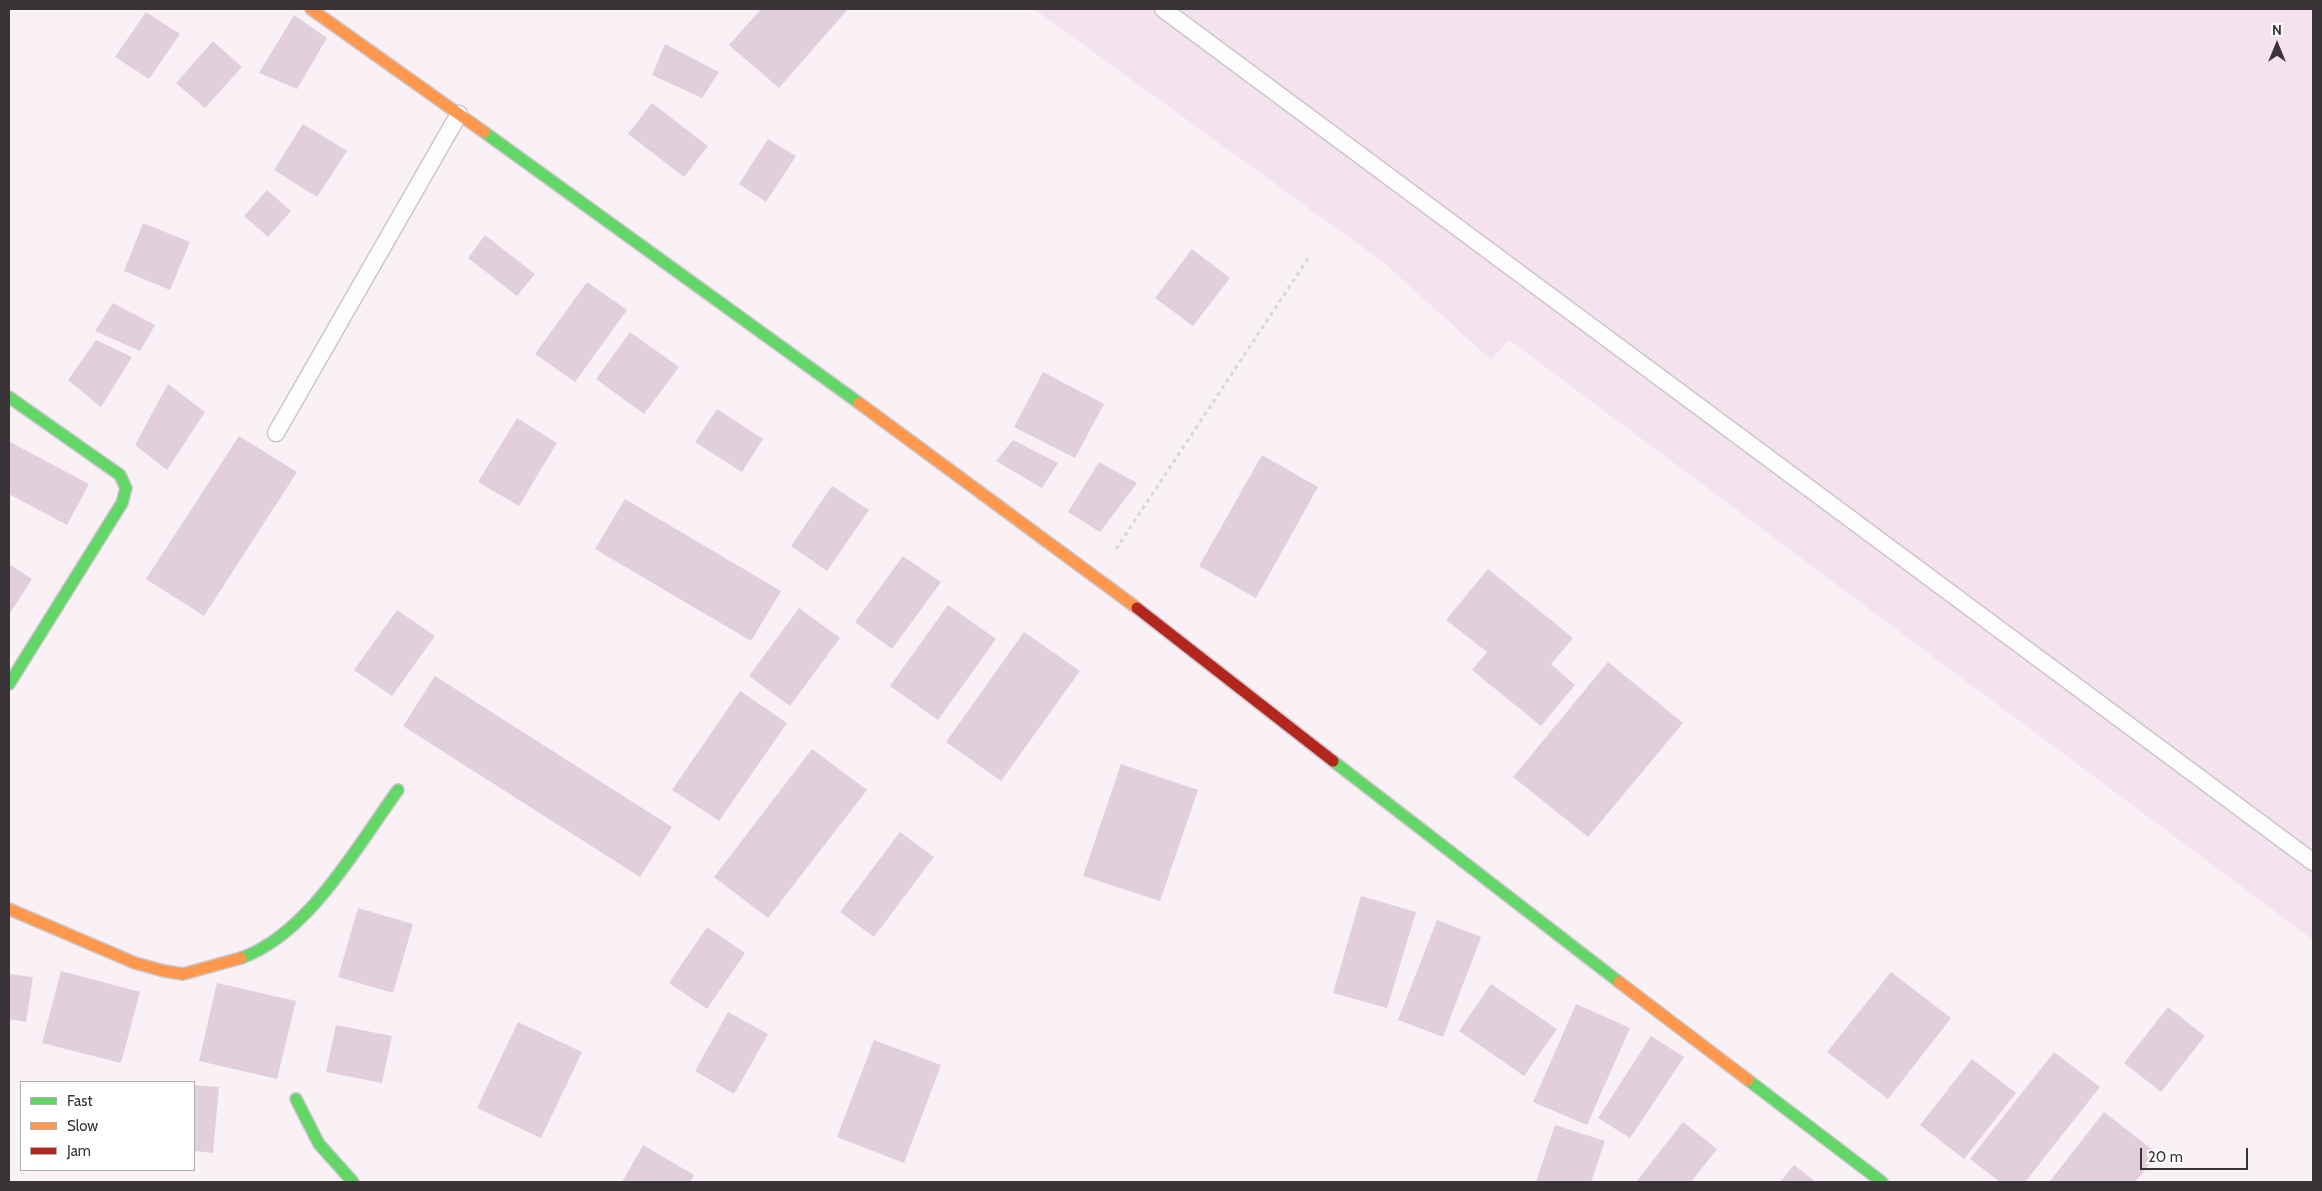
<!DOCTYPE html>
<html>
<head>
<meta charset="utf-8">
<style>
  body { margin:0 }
  #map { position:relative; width:2322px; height:1191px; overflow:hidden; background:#faf1f7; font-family:Cabin,sans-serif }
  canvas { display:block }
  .frame { position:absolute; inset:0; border:10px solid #3a3438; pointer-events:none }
  .legend { position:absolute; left:20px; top:1081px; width:175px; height:90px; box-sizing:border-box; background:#fff; border:1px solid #b0aeaf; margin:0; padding:6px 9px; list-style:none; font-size:15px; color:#3a3438 }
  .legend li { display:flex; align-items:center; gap:10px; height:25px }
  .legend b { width:25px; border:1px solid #b0aeaf }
  .north { position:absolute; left:2252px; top:20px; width:50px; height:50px; -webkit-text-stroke:4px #fff; paint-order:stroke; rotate:0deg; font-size:14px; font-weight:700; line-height:20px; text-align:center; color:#3a3438 }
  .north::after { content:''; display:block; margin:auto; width:18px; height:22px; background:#3a3438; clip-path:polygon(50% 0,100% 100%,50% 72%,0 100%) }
  .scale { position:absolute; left:2140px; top:1148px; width:108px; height:22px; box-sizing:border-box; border:2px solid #3a3438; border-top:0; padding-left:6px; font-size:15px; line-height:18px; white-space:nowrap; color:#3a3438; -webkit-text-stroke:4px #fff; paint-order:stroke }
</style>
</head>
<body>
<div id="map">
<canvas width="2322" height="1191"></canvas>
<div class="frame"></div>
<ul class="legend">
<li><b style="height:6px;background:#63d668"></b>Fast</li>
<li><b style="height:6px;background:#ff974d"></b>Slow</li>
<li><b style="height:6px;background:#b3261e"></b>Jam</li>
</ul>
<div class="north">N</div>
<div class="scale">20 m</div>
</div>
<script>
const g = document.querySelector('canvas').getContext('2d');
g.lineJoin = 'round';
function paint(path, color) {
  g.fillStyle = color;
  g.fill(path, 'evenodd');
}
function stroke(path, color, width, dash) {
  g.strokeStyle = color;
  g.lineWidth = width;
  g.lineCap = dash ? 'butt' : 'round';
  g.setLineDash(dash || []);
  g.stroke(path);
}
const built = new Path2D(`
  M1034 9H2313V940L1509 340 1491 360 1383 262Z`);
const building = new Path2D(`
  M761 9H848L779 88 729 45Z
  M146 12 180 34 149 79 115 57Z
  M294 15 327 38 297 89 259 73Z
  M213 41 242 67 205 108 176 83Z
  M665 44 719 72 702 98 652 75Z
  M652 103 708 146 684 177 628 134Z
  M303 124 347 151 317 197 274 170Z
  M768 139 796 156 766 202 739 184Z
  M267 190 291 211 268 237 244 216Z
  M143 223 190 242 170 290 124 271Z
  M485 235 535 274 517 296 468 258Z
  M1192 249 1230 278 1193 326 1155 298Z
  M587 282 627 310 575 382 535 354Z
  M113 303 155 325 140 351 95 331Z
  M630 332 679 367 644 414 596 379Z
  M96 340 132 357 101 407 68 380Z
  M1043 372 1104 404 1075 458 1014 427Z
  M168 384 205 412 167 470 135 445Z
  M717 409 763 439 742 472 695 442Z
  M517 418 557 443 519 506 478 482Z
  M239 436 297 472 204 616 146 579Z
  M1013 440 1058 463 1042 488 996 461Z
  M10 442 89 484 67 525 9 494Z
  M1262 455 1318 487 1256 598 1199 566Z
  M1099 462 1137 483 1100 532 1068 512Z
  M832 486 869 510 827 571 791 546Z
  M625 499 781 591 751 641 595 549Z
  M903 556 941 582 892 649 855 622Z
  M9 564 32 579 9 615Z
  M1488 569 1573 638 1551 664 1575 685 1541 726 1472 670 1487 652 1446 620Z
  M948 605 996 639 938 720 890 686Z
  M799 608 840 638 790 706 749 676Z
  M397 610 435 636 392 696 354 670Z
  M1024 632 1080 671 1001 781 946 742Z
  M1608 662 1683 723 1588 837 1513 777Z
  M435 676 672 827 640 877 403 726Z
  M740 691 787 723 719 821 672 790Z
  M812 749 867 790 768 918 714 877Z
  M1121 764 1198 790 1160 901 1083 876Z
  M900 832 934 857 874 937 840 912Z
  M1361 896 1416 912 1387 1008 1333 993Z
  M358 908 413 924 393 993 338 977Z
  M1437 920 1481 937 1443 1037 1398 1020Z
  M707 927 745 953 707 1009 669 983Z
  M61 971 140 992 121 1063 42 1043Z
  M1891 972 1951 1018 1888 1099 1827 1052Z
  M9 974 33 977 26 1022 9 1019Z
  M217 983 296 1001 277 1079 199 1061Z
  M1491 984 1557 1029 1524 1076 1459 1031Z
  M1576 1004 1630 1028 1587 1125 1533 1102Z
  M2168 1007 2205 1036 2161 1092 2124 1063Z
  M728 1012 768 1034 734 1094 695 1071Z
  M518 1022 582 1052 541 1138 477 1108Z
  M336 1025 392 1036 382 1083 326 1072Z
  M1651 1036 1684 1057 1630 1138 1598 1118Z
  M874 1040 941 1065 904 1163 837 1137Z
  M2054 1052 2100 1087 2025 1182H2000L1970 1159Z
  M1972 1059 2016 1093 1964 1159 1920 1125Z
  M194 1085 219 1087 213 1153 194 1151Z
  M2104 1112 2158 1154 2135 1182H2052L2050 1181Z
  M1683 1122 1717 1149 1691 1182H1636Z
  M1555 1125 1605 1141 1591 1182H1536Z
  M643 1145 694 1175 690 1182H622Z
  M1794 1165 1816 1182H1780Z`);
const path = new Path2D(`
  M1116 549 1309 257`);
const lane = new Path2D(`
  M1163 9 2313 862
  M276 433 459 114`);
const fast = new Path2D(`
  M484 132 859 403
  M9 397 120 475 126 488 122 503 9 684
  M1333 761 1619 982
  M241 958C309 934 357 846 398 790
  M1748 1080 1882 1182
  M296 1099 319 1144 353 1182`);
const slow = new Path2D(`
  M311 9 484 132
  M859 403 1137 608
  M9 909 135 963 164 971 183 974 241 958
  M1619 982 1748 1080`);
const jam = new Path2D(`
  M1137 608 1333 761`);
paint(built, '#f4e3ee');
paint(building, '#e1cfdb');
stroke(lane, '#ccc6ca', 19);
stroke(fast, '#ccc6ca', 14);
stroke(slow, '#ccc6ca', 14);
stroke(jam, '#ccc6ca', 14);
stroke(path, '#d9d6d8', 3, [4, 4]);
stroke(lane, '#fefdfe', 16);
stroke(fast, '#63d668', 11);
stroke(slow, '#ff974d', 11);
stroke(jam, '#b3261e', 11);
</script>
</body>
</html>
